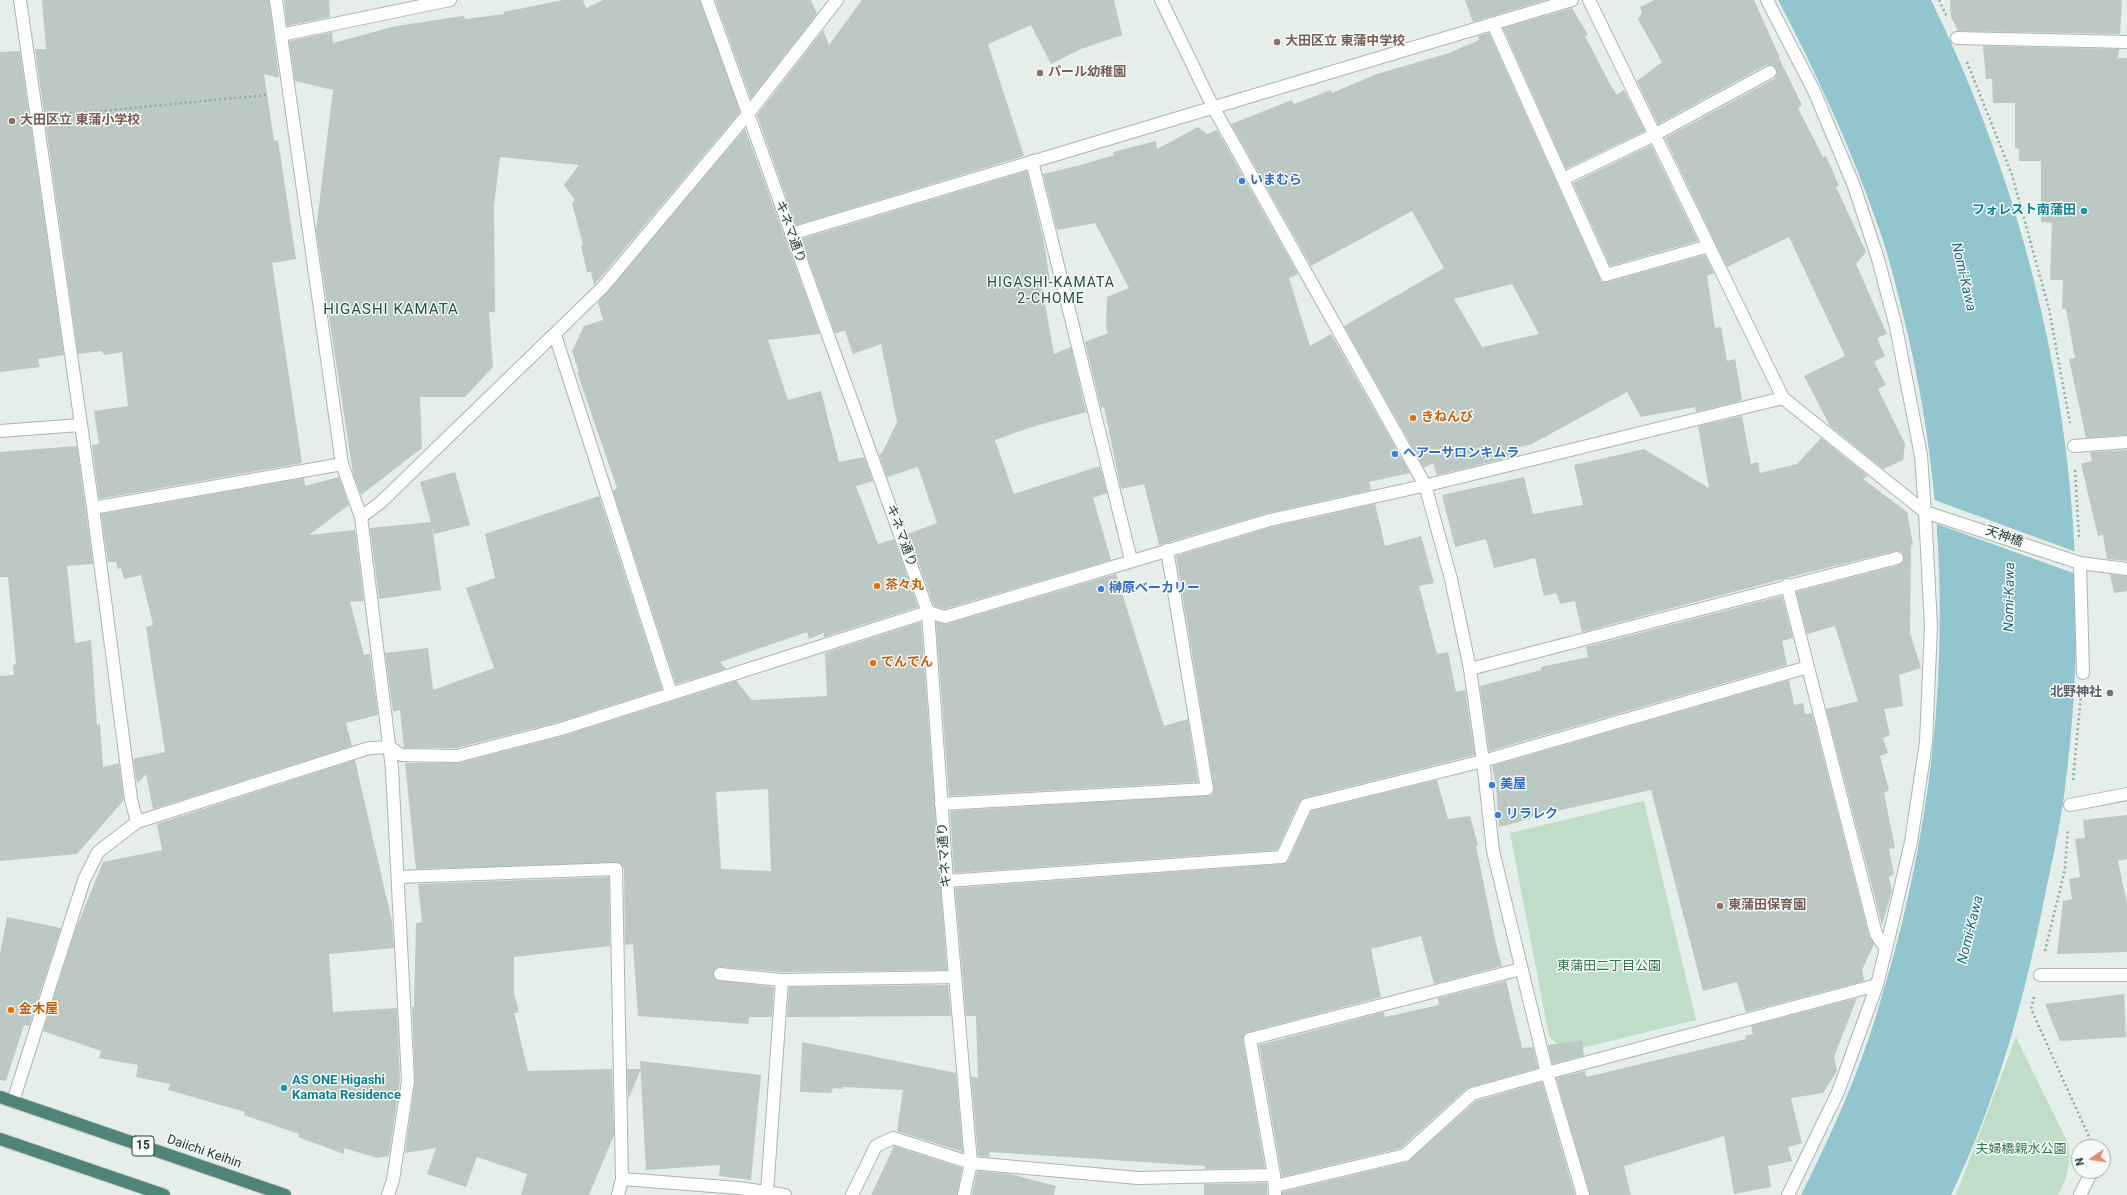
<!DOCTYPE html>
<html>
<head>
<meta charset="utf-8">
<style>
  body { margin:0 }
  #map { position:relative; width:2127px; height:1195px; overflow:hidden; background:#e6eeea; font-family:Roboto,sans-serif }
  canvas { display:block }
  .north { position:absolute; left:2071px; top:1139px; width:40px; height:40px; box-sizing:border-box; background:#f6faf8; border:1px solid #a3afab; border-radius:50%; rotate:257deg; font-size:11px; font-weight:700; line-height:16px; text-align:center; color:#263e38 }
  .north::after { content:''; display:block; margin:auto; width:14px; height:18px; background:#e88869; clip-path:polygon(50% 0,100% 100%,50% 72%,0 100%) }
</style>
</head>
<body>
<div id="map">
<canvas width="2127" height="1195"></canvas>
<div class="north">N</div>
</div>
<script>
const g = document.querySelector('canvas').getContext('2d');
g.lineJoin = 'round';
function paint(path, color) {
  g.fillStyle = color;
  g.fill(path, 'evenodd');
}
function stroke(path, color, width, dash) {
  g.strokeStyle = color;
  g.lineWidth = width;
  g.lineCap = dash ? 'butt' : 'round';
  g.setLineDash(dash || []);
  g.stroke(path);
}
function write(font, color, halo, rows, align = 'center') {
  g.font = font + ' Roboto,"Noto Sans JP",sans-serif';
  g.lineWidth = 3;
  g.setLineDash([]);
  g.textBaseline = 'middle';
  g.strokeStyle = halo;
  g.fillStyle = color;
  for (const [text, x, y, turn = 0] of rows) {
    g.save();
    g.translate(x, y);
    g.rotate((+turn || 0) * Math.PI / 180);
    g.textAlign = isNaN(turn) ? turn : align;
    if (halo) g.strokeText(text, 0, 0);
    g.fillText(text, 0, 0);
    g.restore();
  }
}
const green = new Path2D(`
  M1644 801 1696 1020 1566 1052 1549 1036 1510 833Z
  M2016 1037 2068 1143C2072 1163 2067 1177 2058 1195H1956Z`);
const water = new Path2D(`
  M1778 0H1931C2051 245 2102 524 2064 796 2059 831 2051 866 2044 900 2024 1001 1996 1102 1951 1195H1801C1830 1137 1857 1078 1876 1016 1947 793 1961 560 1907 331 1898 295 1890 258 1877 223 1850 146 1816 72 1778 0Z`);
const pier = new Path2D(`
  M1932 499 2076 552V574L1934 523Z`);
const building = new Path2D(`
  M42 0H269L279 78 264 74 274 141 278 140 296 259 272 263 302 463 99 499 92 445 99 444 94 411 128 406 122 352 105 355 101 351 78 354 35 49H46Z
  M284 0H329L330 17 287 26Z
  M563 0H583L586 8 603 0H700L740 112 594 285 591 272H587L581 246 583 245 572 203 575 200 564 185 579 165 500 157 494 205 495 312H489L493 367 465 397H420L422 448 361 495 353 474 316 230 333 90 295 81 289 41 332 32 333 43 396 26 463 16 466 19 504 14V12Z
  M715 0H811L817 14 751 99Z
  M862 0H1114L1122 35 1081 49 1051 64 1031 25 988 44 1024 156 796 225 757 115 823 30 829 45Z
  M1465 0H1546L1473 22Z
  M1654 0H1754L1780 58H1779L1802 105 1798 108 1823 157 1826 156 1839 186 1836 187 1866 252 1856 264 1887 334 1877 338 1885 356 1874 362 1886 385 1878 389 1905 444 1903 460 1883 469 1830 426 1804 376 1845 356 1789 237 1727 267 1665 138 1774 79 1777 73 1776 68 1771 65H1766L1658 124 1637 81 1662 62 1638 19 1642 13 1640 7Z
  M1950 0H2122L2120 34 1958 31 1951 17Z
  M1572 8 1588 35 1585 36 1610 84 1617 95 1624 90 1645 131 1566 169 1503 28Z
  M1489 33 1601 281 1608 282 1705 255 1714 273 1707 276 1715 328 1721 327 1727 361 1735 359 1742 399 1740 401 1696 412 1695 407 1641 417 1627 392 1532 444 1516 448 1518 452 1507 458 1437 475 1433 463 1424 468 1344 326 1444 268 1412 211 1311 266 1231 124 1292 100 1294 104 1331 90 1332 93 1377 74 1449 53 1479 40 1478 36ZM1512 284 1539 334 1482 347 1454 299Z
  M1983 46 2119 49 2118 58H2127V435L2086 438 2069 359 2075 358 2066 309H2062L2063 280H2050L2052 223 2041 222V161H2019V149L2015 148V103H1993L1992 79H1986Z
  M20 51 64 355 38 359 40 367 0 372V52Z
  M1198 127 1207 134 1217 130 1298 274 1289 278 1310 346 1331 334 1410 473 1369 482 1371 490 1268 513 1159 545 1144 484 1121 489 1104 407 1101 408 1085 342 1108 333 1106 328 1107 297 1129 288 1095 223 1057 230 1043 174 1081 165 1114 155 1113 152 1156 141 1157 149Z
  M745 129 820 334 768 340 788 400 821 391 839 462 864 457 873 481 856 486 878 544 894 539 918 607 824 637V633L809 639 807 632 720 662 726 669 676 684 613 491 617 488 577 372H579L572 351 584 326 603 320 598 302Z
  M1651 145 1698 241 1610 266 1573 183Z
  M1027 171 1043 238 1050 280 1041 281 1054 354 1071 347 1086 412 1032 427 995 440 1014 494 1100 466 1107 493 1093 498 1111 560 945 609 934 606 908 534 937 523 918 467 887 477 879 454 882 453 897 422 881 344 853 354 845 331 835 333 801 239Z
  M1742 416 1751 464 1758 462 1760 473 1797 464 1821 438 1868 476 1863 479 1907 512 1913 545H1911L1910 633 1921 668 1899 675 1903 706 1884 709 1890 735 1883 738 1888 753 1880 756 1889 790 1884 793 1895 848 1889 849 1894 874 1889 877 1892 891 1882 925 1826 709 1858 701 1835 626 1807 634 1796 592 1899 565 1904 560 1902 552 1895 551 1786 578 1582 632 1575 601 1560 604 1556 593 1544 596 1535 558 1494 568 1486 539 1455 547 1442 495 1524 477 1533 514 1583 505 1574 465 1644 449 1709 488 1698 426Z
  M77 446 93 564 67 566 75 643 91 640 97 725 100 724 103 767 119 763 124 800 77 854 0 861V676L14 675 13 665 16 664 8 577H0V452Z
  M2127 450V561L2107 559 2103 535 2098 536 2081 464 2092 461 2090 452Z
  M455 472 470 525 434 534 432 525 441 590 379 599 370 528 431 522 420 482Z
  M339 477 349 505 309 535 355 530 364 601 350 602 364 655 370 654 378 715 346 723 352 746 153 809 146 774 137 784 133 759 165 752 146 627 153 625 141 575 124 579 121 568 118 569 116 562H108L101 514 304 478 305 486Z
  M599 496 662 689 559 722 456 748H404L400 710 393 712 385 653 428 648 433 690 494 668 466 588 495 578 485 534Z
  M1375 504 1385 546 1421 536 1434 583 1419 586 1437 654 1448 652 1456 692 1465 690 1475 755 1304 798 1299 802 1277 850 954 873 950 811 1212 795 1214 788 1176 556 1272 527Z
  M1116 574 1164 726 1188 719 1198 782 949 796 936 622 947 624Z
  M2110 574 2127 576V591L2114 593Z
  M1782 596 1793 638 1782 641 1787 665 1489 751 1480 686 1541 670V667L1588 657 1586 647Z
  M921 622 947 970 782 972 720 967H717L713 973 716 980 774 987 772 1017H749L748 1024 638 1016 633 944 625 945 624 869 620 863 416 869 405 763H459L563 736 736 681 752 700 827 696 825 653ZM768 789 771 871 721 869 716 792Z
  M1789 680 1794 705 1803 703 1805 714 1812 713 1869 936 1874 944 1862 970 1864 981 1746 1012 1737 982 1703 991 1651 790 1530 817V819L1499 827 1496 786 1492 766Z
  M355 760 392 922 394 948 329 954 333 1012 397 1008 400 1081 389 1156 377 1158 344 1148V1154L298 1137 299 1134 244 1115 245 1112 168 1090 170 1084 136 1077 138 1065 99 1058 101 1051 43 1031 75 931 103 862 162 850 157 824Z
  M1437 780 1448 819 1470 816 1478 845 1476 846 1496 944 1502 966 1434 984 1421 936 1371 949 1381 997 1245 1033 1243 1040 1265 1168 1205 1169V1166L990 1152 989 1157 978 1156 971 1076 978 1078 976 1016H966L955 888 1283 864 1289 860 1311 811Z
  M2127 815V859L2118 861 2127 904V952L2057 954 2063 901 2072 899 2069 879 2080 877 2075 839 2085 838 2083 820Z
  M609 877 610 946 514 957V993L519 1012 514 1013 528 1071 612 1069 614 1135 589 1195H521L527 1174 477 1157 466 1187 427 1174 436 1148 405 1153 415 1081 412 1007H414L416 923 422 922 418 884Z
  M7 917 61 928 29 1026 24 1025 6 1081 0 1080V954Z
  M1506 981 1522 1048 1533 1047 1538 1068 1467 1088 1401 1148 1282 1177 1259 1045 1384 1012 1385 1017 1439 1005 1438 998Z
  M948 985 951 1016 787 1017 789 987Z
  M2124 994 2126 1037 2060 1041 2045 1004Z
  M1857 998 1834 1057 1837 1071 1823 1093 1791 1098 1802 1143 1788 1147 1792 1161 1768 1166 1771 1187 1734 1194 1724 1136 1624 1166 1631 1195H1590L1556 1078 1585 1071 1586 1077 1746 1039 1745 1036 1753 1034 1751 1026Z
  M1582 1041 1584 1056 1552 1064 1548 1045Z
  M802 1042 956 1073 963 1152 897 1131 903 1090 843 1087V1089L833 1088 831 1093 800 1092Z
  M640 1061 761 1075 751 1180 719 1176 720 1165 646 1170Z
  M627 1069H641L628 1100Z
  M1542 1082 1575 1195H1282V1192L1407 1162 1476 1101Z
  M894 1146 962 1168 957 1195H871Z
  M977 1171 1010 1174 1056 1186 1054 1195H972Z
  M1267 1183V1195H1204V1184Z`);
const path = new Path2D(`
  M1939 0 1947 17
  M1967 62 2012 175 2049 309 2070 423
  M60 115 266 95
  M2075 470 2079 537
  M2073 780 2081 695
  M2045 951 2065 869 2068 829
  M2034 997 2031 1009 2091 1141 2092 1147`);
const service = new Path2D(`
  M1493 24 1606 275 1709 246
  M281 35 450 0
  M1957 38 2127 42
  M2074 446 2127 442
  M93 508 342 464
  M1787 585 1876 934 1886 949
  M1470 669 1897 558
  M941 804 1207 789 1167 550
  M2070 805 2127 794
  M398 877 616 869 622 1179
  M947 881 1282 857 1306 805 1483 761 1808 667
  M720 974 782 980 955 977
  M1250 1039 1521 969
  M767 1192 782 980
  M618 1195 622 1179 739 1188 785 1195
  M852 1195 876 1146 893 1138 971 1163 1138 1178 1274 1175`);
const minor = new Path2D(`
  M20 0 93 508 131 799 137 822
  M276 0 342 464 361 517 392 769 408 1081 393 1180 388 1195
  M1161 0 1213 107 1425 485 1451 579 1470 669 1483 761 1493 851 1547 1073 1583 1195
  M1589 0 1783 398 1925 512 2080 563 2127 569
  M1767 0 1814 91 1854 186 1878 259 1896 327 1921 456 1925 512 1931 626 1926 742 1911 842 1891 928 1877 985 1838 1092 1788 1195
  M1032 161 1131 560
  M1563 179 1654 135 1770 72
  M791 234 1572 0
  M555 335 671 693
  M0 431 80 425
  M361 517 380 503 603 287 748 114 837 0
  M2080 563 2083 673
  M2040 975H2127
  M1250 1039 1274 1175 1275 1195
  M13 1101 84 880 98 852 137 822 369 748 390 747 401 755 457 756 561 729 928 612 945 617 1270 520 1436 483 1783 398
  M1275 1186 1405 1155 1472 1094 1547 1073 1877 985
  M2080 1195 2092 1171`);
const tertiary = new Path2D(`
  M707 0 928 612 947 881 971 1163 964 1195`);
const trunk = new Path2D(`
  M0 1097 285 1195
  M0 1139 164 1195`);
const markers = [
  [1277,42,4,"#8d6e63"],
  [1040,73,4,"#8d6e63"],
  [12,121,4,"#8d6e63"],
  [1242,181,4,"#3f7fe0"],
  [2084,211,4,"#0f9aa8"],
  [1413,418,4,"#e8710a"],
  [1395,454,4,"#3f7fe0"],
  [877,586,4,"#e8710a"],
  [1101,589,4,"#3f7fe0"],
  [873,663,4,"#e8710a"],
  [2110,693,4,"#6b7280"],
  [1492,785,4,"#3f7fe0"],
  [1498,815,4,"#3f7fe0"],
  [1720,906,4,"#8d6e63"],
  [11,1010,4,"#e8710a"],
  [284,1088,4,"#0f9aa8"]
];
const shields = [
  [143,1146,22]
];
const shieldNames = [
  ["15",143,1146]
];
const educationNames = [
  ["大田区立 東蒲中学校",1285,42],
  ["パール幼稚園",1048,73],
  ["大田区立 東蒲小学校",20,121],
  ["東蒲田保育園",1728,906]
];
const shopNames = [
  ["いまむら",1250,181],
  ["ヘアーサロンキムラ",1403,454],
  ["榊原ベーカリー",1109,589],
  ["美屋",1500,785],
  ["リラレク",1506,815]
];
const cultureNames = [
  ["フォレスト南蒲田",2076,211],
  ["AS ONE Higashi",292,1081,"left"],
  ["Kamata Residence",292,1096,"left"]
];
const streetNames = [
  ["キネマ通り",790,232,70],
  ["キネマ通り",901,536,70],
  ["天神橋",2004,537,19],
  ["キネマ通り",945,855,-94],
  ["Daiichi Keihin",204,1152,19]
];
const foodNames = [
  ["きねんび",1421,418],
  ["茶々丸",885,586],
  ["でんでん",881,663],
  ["金木屋",19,1010]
];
const worshipNames = [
  ["北野神社",2102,693]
];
const parkNames = [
  ["東蒲田二丁目公園",1609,967],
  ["夫婦橋親水公園",2021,1150]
];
const waterNames = [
  ["Nomi-Kawa",1963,277,77],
  ["Nomi-Kawa",2010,597,-89],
  ["Nomi-Kawa",1971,930,-76]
];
const neighbourhoodNames = [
  ["HIGASHI-KAMATA",1051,283],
  ["2-CHOME",1051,299]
];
const quarterNames = [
  ["HIGASHI KAMATA",391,310]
];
paint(green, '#c0ddc8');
paint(water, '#92c5ce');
paint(pier, '#e6eeea');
paint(building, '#bbc8c3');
stroke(service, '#a9b6b1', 14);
stroke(minor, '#a9b6b1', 14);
stroke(tertiary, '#a9b6b1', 14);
stroke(trunk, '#c2c9c7', 14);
stroke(path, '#89afa3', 2.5, [2, 3]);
stroke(service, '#fff', 12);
stroke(minor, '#fff', 12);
stroke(tertiary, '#fff', 12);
stroke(trunk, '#518478', 12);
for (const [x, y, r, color] of markers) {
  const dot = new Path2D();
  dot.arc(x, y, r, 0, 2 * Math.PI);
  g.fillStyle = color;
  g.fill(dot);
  stroke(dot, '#f6faf8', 1.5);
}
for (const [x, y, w] of shields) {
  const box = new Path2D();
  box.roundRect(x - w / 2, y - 10, w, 20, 3);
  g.fillStyle = '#f6faf8';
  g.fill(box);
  stroke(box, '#263e38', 1);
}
write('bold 12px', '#263e38', null, shieldNames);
write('bold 13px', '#785e54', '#f6faf8', educationNames, 'left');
write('bold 13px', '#366cbe', '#f6faf8', shopNames, 'left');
write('bold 13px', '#0d838f', '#f6faf8', cultureNames, 'right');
write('13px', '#263e38', '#f6faf8', streetNames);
write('bold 13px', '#c56008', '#f6faf8', foodNames, 'left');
write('bold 13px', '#5b616d', '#f6faf8', worshipNames, 'right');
write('13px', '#33724b', '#f6faf8', parkNames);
write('italic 14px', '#246976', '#f6faf8', waterNames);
g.letterSpacing = '1px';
write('14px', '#234f44', '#f6faf8', neighbourhoodNames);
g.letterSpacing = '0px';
g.letterSpacing = '1px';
write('15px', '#234f44', '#f6faf8', quarterNames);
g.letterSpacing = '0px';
</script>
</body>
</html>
